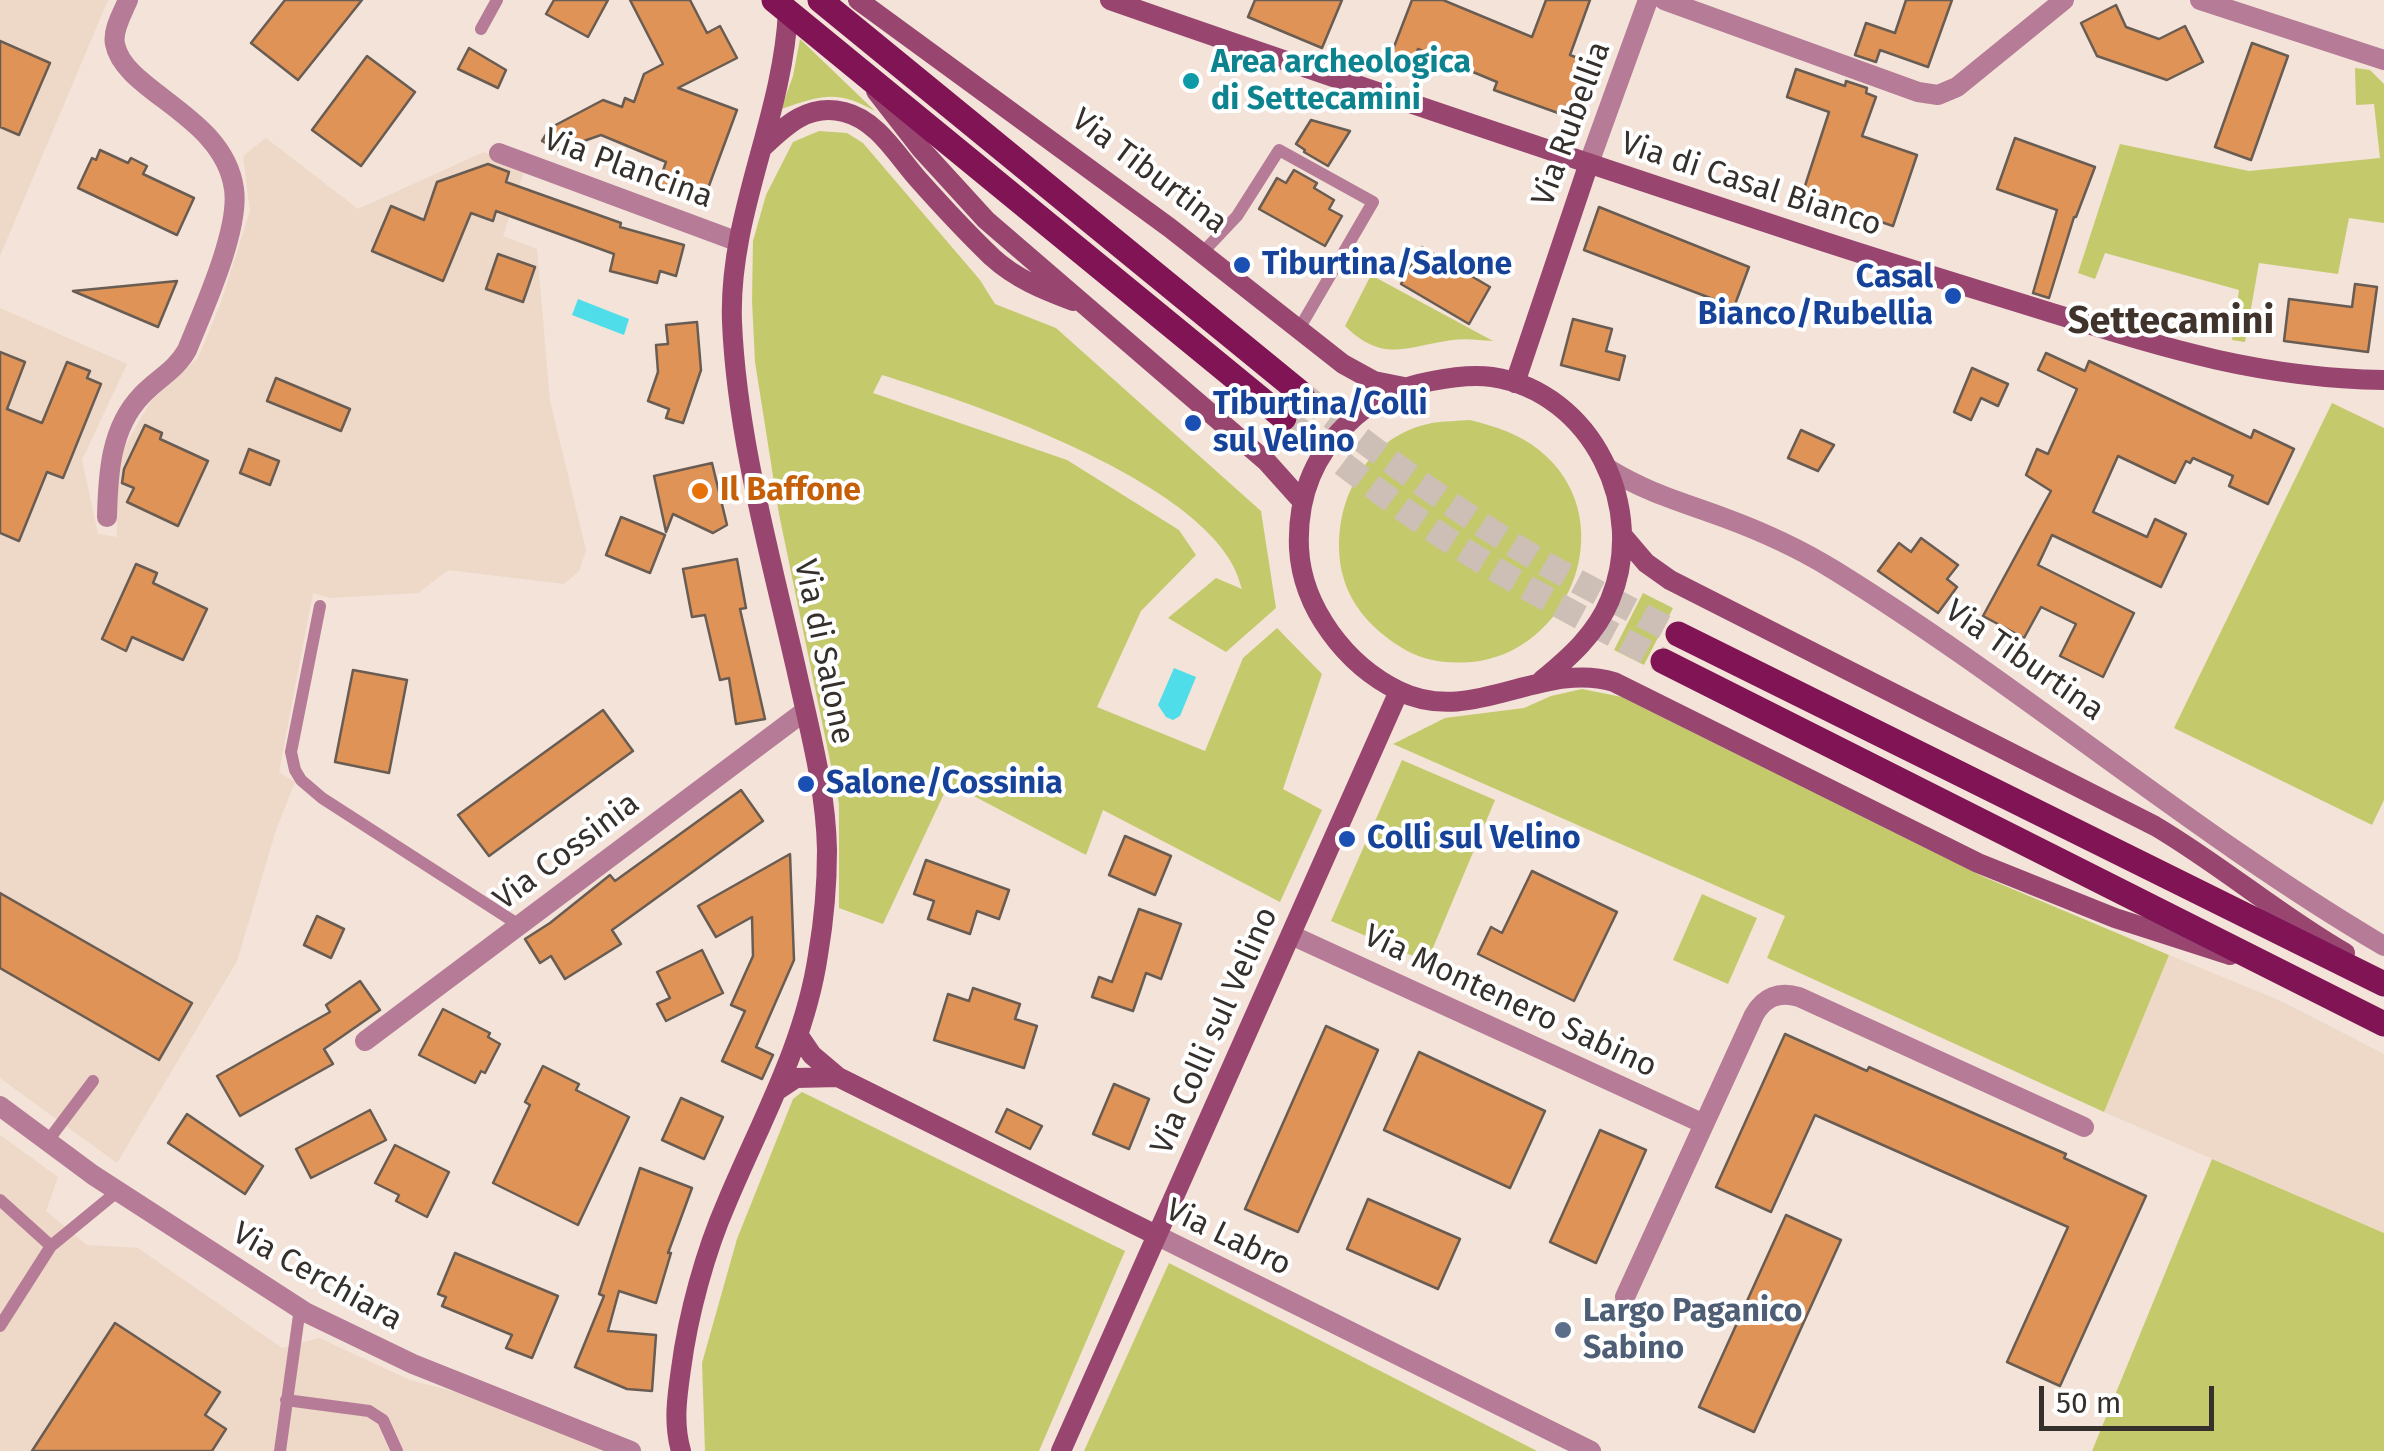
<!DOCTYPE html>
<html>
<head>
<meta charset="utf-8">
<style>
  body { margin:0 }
  #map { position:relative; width:2384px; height:1451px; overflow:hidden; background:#f3e3d8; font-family:"Fira Sans",sans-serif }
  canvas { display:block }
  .scale { position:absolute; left:2039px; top:1386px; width:175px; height:45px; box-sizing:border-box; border:5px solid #36302c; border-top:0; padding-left:12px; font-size:30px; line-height:35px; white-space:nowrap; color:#36302c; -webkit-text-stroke:8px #fff; paint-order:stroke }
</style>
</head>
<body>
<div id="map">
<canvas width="2384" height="1451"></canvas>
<div class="scale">50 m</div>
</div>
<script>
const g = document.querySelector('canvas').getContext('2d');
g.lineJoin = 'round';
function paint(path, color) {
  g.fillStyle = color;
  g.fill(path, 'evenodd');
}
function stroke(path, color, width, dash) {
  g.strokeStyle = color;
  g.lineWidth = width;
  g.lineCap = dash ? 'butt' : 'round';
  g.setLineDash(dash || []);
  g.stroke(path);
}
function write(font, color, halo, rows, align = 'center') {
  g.font = font + ' "Fira Sans",sans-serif';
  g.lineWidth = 8;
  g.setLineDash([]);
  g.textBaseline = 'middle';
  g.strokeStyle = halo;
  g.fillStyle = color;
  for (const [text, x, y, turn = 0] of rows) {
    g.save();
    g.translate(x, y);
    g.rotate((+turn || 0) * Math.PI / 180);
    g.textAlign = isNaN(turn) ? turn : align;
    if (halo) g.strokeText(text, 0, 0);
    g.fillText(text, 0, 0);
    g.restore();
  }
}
const built = new Path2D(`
  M0 0H108L0 256Z
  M266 138 358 209 484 152 524 171 503 236 537 249 550 401 586 550 579 571 564 584 448 570 418 593 330 598 313 593 279 772 295 782 276 830 237 961 117 1163 0 1078V308L127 364 82 460 98 534 117 537 116 461 151 401 198 358 220 305 250 211 243 156Z
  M2169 955 2281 1001 2384 1054V1233L2104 1112Z
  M0 1135 58 1177 46 1211 87 1245 138 1248 282 1348 319 1338 410 1380 456 1392 608 1451H0Z`);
const green = new Path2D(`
  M800 39 875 111C836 89 821 96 781 109L793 76Z
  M2355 68 2370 70 2384 84V223L2349 218 2338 274 2259 263 2245 342 2232 340 2239 290 2105 253 2095 279 2078 273 2120 144 2249 171 2380 158 2374 104 2356 105Z
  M819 131 847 133 863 143 980 280 995 304 1056 328 1261 511 1276 608 1226 652 1168 618 1216 578 1242 589C1222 486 972 403 882 375L873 393 1067 460 1179 530 1196 555 1141 611 1097 707 1205 751 1243 658 1277 628 1322 674 1283 789 1322 810 1280 902 1103 810 1086 855 949 783 883 924 839 908V804L779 514 755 362 752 300 753 241 766 195 793 142Z
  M1371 275 1493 341C1479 340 1466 338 1452 340 1405 347 1383 363 1345 326Z
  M2332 403 2384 428V800L2372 825 2174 728Z
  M1470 420C1496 427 1518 433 1539 450 1620 514 1576 644 1480 661 1452 665 1422 662 1399 646 1374 630 1351 607 1343 576 1327 512 1362 436 1432 423 1444 421 1458 421 1470 420Z
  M1643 593 1673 608 1644 665 1614 650Z
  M1582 689 1622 697 1984 877 2169 955 2104 1112 1767 958 1785 916 1393 744 1445 718 1524 708 1551 696Z
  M1402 760 1495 800 1427 962 1331 921Z
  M1702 894 1757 918 1728 984 1673 960Z
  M802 1092 1125 1251 1039 1451H705L702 1363 737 1239 793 1099Z
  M2212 1159 2384 1233V1451H2092Z
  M1169 1263 1537 1451H1084Z`);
const water = new Path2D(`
  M578 299 629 319 624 335 572 315Z
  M1174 668 1196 677 1180 716 1173 720 1166 717 1158 705Z`);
const building = new Path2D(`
  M285 0H362L298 80 251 43Z
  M554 0H608L588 37 546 14Z
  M630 0H690L707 33 720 26 737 58 678 88 737 110 703 202 658 185 666 162 601 135 558 150 542 141 550 128 603 100 622 107 625 98 634 102 644 74 663 64Z
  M1255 0H1342L1322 48 1248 17Z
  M1412 0H1443L1532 37 1546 0H1590L1570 55 1591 63 1572 118 1494 90 1497 82 1418 49 1408 73 1387 65Z
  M1906 0H1952L1928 67 1880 50 1876 62 1855 55 1866 23 1895 33Z
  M2116 5 2126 27 2159 39 2185 26 2203 62 2167 80 2097 56 2081 23Z
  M0 41 50 63 19 135 0 127Z
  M2252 43 2288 56 2251 160 2215 147Z
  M469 48 506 70 498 88 458 69Z
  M367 56 415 92 361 166 312 130Z
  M1796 69 1845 86 1846 81 1867 88 1866 93 1876 97 1862 136 1917 155 1893 226 1802 195 1829 112 1787 97Z
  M1311 120 1350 131 1328 166 1304 152 1305 150 1296 144Z
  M2015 138 2095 167 2076 217H2074L2049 298 2033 293 2057 210 1997 189Z
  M100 150 128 163 131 158 147 166 143 174 194 198 177 235 78 188 92 158 96 160Z
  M488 164 509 172 506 182 621 223 620 227 684 245 676 276 660 271 657 283 610 271 614 254 496 211 493 221 471 213 443 281 372 251 391 206 424 220 437 182Z
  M1294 170 1317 183 1314 188 1334 200 1329 209 1342 216 1325 246 1259 209 1277 178 1286 183Z
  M1599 207 1749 267 1734 307 1584 250Z
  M1422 247 1490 287 1469 324 1401 284Z
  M498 254 535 267 523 302 486 289Z
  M177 281 158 327 73 291Z
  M2355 284 2377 287 2368 352 2284 341 2289 299 2352 307Z
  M1573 319 1612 329 1606 351 1625 356 1619 380 1561 365Z
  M697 322 701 370 683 423 666 418 669 409 648 401 658 372 656 345 668 344 666 325Z
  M0 352 25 362 7 409 42 423 67 362 90 371 87 378 101 384 63 478 47 472 19 541 0 533Z
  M2046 353 2085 371 2089 361 2251 438 2254 430 2294 449 2268 504 2229 486 2233 476 2193 458 2190 463 2186 461 2175 483 2118 456 2093 512 2147 537 2155 519 2186 534 2161 587 2052 535 2038 565 2134 613 2103 677 2060 656 2076 624 2041 607 2024 638 1983 616 2051 491 2026 475 2037 449 2048 454 2077 389 2038 370Z
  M1972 368 2008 384 1998 406 1981 398 1971 420 1954 412Z
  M276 378 350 409 341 431 267 401Z
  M145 425 162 433 160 439 208 461 178 526 127 502 134 488 122 483 124 469Z
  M1801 430 1834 445 1818 471 1788 458Z
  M249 449 279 461 270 485 240 473Z
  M712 463 727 525 713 533 673 514 666 532 654 476Z
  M621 517 665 535 650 573 606 555Z
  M1921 538 1958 565 1947 579 1957 587 1938 613 1878 571 1899 543 1911 552Z
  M737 559 746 608 740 609 765 719 736 724 729 678 720 680 705 615 692 617 683 569Z
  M136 564 157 573 153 583 207 609 183 660 132 637 126 651 102 639Z
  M353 670 407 680 389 773 335 762Z
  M603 710 633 751 489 856 458 815Z
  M741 790 763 821 612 930 621 944 565 979 551 956 540 963 525 939 550 923 610 875 615 881Z
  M1125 836 1171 856 1155 895 1109 875Z
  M790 854 794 960 756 1047 773 1055 762 1079 722 1061 745 1011 731 1005 753 956 752 917 716 937 698 906Z
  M926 860 1009 890 999 919 977 911 970 934 928 919 934 901 914 894Z
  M1532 871 1617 912 1574 1001 1478 954 1491 927 1502 933Z
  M0 893 192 1003 159 1060 0 968Z
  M1139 909 1181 924 1161 979 1146 973 1133 1011 1092 997 1099 977 1112 982Z
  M317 916 344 929 331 958 304 945Z
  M702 950 723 993 666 1021 657 1004 670 998 657 972Z
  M360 981 380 1010 324 1049 333 1064 240 1116 217 1076 330 1012 326 1005Z
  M973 988 1020 1004 1015 1019 1037 1026 1024 1068 934 1040 948 994 969 1001Z
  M443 1009 490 1033 488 1037 500 1044 485 1073 481 1071 475 1083 419 1055Z
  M1326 1026 1378 1050 1298 1232 1245 1209Z
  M1785 1034 1867 1071 1869 1067 2066 1154 2064 1158 2146 1196 2060 1386 2007 1362 2068 1227 1815 1115 1771 1212 1716 1187Z
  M1419 1052 1545 1111 1510 1188 1384 1130Z
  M543 1066 579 1084 576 1090 629 1117 578 1225 493 1183 530 1105 525 1102Z
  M1114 1084 1149 1099 1129 1149 1093 1134Z
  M681 1098 723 1117 704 1159 662 1140Z
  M1007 1109 1042 1126 1030 1149 996 1132Z
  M370 1110 386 1140 311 1178 296 1149Z
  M187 1114 263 1166 245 1194 168 1143Z
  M1600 1130 1646 1150 1596 1263 1550 1242Z
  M395 1145 449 1172 427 1217 396 1201 399 1195 375 1183Z
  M640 1168 692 1188 668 1253H671L656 1303 619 1291 608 1331 656 1335 652 1391 627 1389 575 1367 604 1296 599 1294Z
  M1368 1199 1460 1239 1438 1289 1347 1249Z
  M1786 1215 1841 1240 1754 1432 1699 1407Z
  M455 1253 558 1296 532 1358 506 1348 512 1335 442 1306 446 1297 438 1294Z
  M115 1323 220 1392 205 1415 226 1429 212 1451H32Z`);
const primaryTunnel = new Path2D(`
  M1302 394C1369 446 1436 497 1509 542 1563 576 1621 604 1678 634
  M1284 418C1341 462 1396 507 1456 545 1523 588 1594 624 1663 661`);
const lane = new Path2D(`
  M481 29 497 0
  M1203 252 1237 216 1279 150 1373 202 1299 329
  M320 606 291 752 295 770 301 780 322 798 519 925
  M47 1142 93 1081
  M0 1200 51 1246
  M0 1326 51 1246 118 1191
  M286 1400 369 1411 383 1420 397 1451
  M280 1451 300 1308`);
const street = new Path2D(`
  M1664 0 1918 92 1938 95 1957 87 2064 0
  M2200 0 2384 60
  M499 153 736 241
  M1589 163 1648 0
  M1607 468C1647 493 1682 502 1725 518 1763 532 1800 549 1834 570 2023 687 2192 833 2384 946
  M107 517C108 475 110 428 142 395 157 379 176 370 187 350 203 310 240 230 234 189 224 115 124 92 115 44 112 30 123 12 128 0
  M1291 935 1704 1124
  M365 1041 805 711
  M0 1106 93 1175 305 1312 413 1364 631 1451
  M1156 1235 1591 1451
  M1625 1297 1754 1015C1764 997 1779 991 1799 997L2084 1127`);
const secondary = new Path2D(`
  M858 0 1170 228 1343 364 1374 381 1404 387
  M1110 0C1344 82 1578 160 1813 238 1892 264 1972 288 2052 313 2168 349 2260 378 2384 380
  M876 91 922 150 986 220 1267 462 1302 501
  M763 147C786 125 809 103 844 112 877 120 896 154 917 178 941 205 966 232 992 257 1016 279 1044 290 1073 301
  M1515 383 1589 163
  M1623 536 1646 563 1670 580 2155 826C2221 865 2279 915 2345 953
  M1542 680C1570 657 1596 634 1610 600 1648 510 1593 392 1492 377 1472 374 1452 377 1432 381 1398 387 1371 400 1346 425 1312 458 1297 501 1299 548 1302 608 1346 665 1399 691 1472 727 1541 660 1614 682L1978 863 2115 918 2230 955
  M799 1036 812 1055 838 1077 1156 1235
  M778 1090 796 1078 838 1077
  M681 1451C673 1423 677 1397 681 1369 688 1315 705 1252 727 1202 761 1121 805 1043 818 955 824 920 827 885 827 850 826 794 812 739 800 686 774 568 737 443 732 322 728 215 783 118 788 11
  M1061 1451 1399 691`);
const primary = new Path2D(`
  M774 0 1284 418
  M820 0 1302 394
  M1678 634 2384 984
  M1663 661 2384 1024`);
const markers = [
  [1191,81,10,"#0f9aa8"],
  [1242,265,10,"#1a4fb4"],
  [1953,296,10,"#1a4fb4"],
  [1193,423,10,"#1a4fb4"],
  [700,491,10,"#e8710a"],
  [806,784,10,"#1a4fb4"],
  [1347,839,10,"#1a4fb4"],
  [1563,1330,10,"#5c6f8a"]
];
const cultureNames = [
  ["Area archeologica",1211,63],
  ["di Settecamini",1211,100]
];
const streetNames = [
  ["Via Rubellia",1572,124,-70],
  ["Via Plancina",628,169,20],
  ["Via Tiburtina",1149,172,37],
  ["Via di Casal Bianco",1751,185,18],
  ["Via di Salone",823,652,78],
  ["Via Tiburtina",2024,661,35],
  ["Via Cossinia",567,852,-37],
  ["Via Montenero Sabino",1510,1002,25],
  ["Via Colli sul Velino",1215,1031,-66],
  ["Via Labro",1228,1238,26],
  ["Via Cerchiara",317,1277,29]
];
const transitNames = [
  ["Tiburtina/Salone",1262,265],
  ["Casal",1933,278,"right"],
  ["Bianco/Rubellia",1933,315,"right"],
  ["Tiburtina/Colli",1213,405],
  ["sul Velino",1213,442],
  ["Salone/Cossinia",826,784],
  ["Colli sul Velino",1367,839]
];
const foodNames = [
  ["Il Baffone",720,491]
];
const serviceNames = [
  ["Largo Paganico",1583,1312],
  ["Sabino",1583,1349]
];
const quarterNames = [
  ["Settecamini",2171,322]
];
paint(built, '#eed8c8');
paint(green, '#c4ca6c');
paint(water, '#50ddea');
paint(building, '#df9357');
stroke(building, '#695c53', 2.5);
stroke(primaryTunnel, '#cdbfb6', 25, [25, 12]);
stroke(lane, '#b57b97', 12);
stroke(street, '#b57b97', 20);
stroke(secondary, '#984570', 20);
stroke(primary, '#801455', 25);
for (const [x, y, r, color] of markers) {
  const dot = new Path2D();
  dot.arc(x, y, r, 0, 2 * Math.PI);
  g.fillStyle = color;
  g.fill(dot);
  stroke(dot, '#fff', 4);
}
write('bold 32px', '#0d838f', '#fff', cultureNames, 'left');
write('32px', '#36302c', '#fff', streetNames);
write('bold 32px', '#164399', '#fff', transitNames, 'left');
write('bold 32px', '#c56008', '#fff', foodNames, 'left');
write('bold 32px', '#4e5e75', '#fff', serviceNames, 'left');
write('bold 38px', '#3f332b', '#fff', quarterNames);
</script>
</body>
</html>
